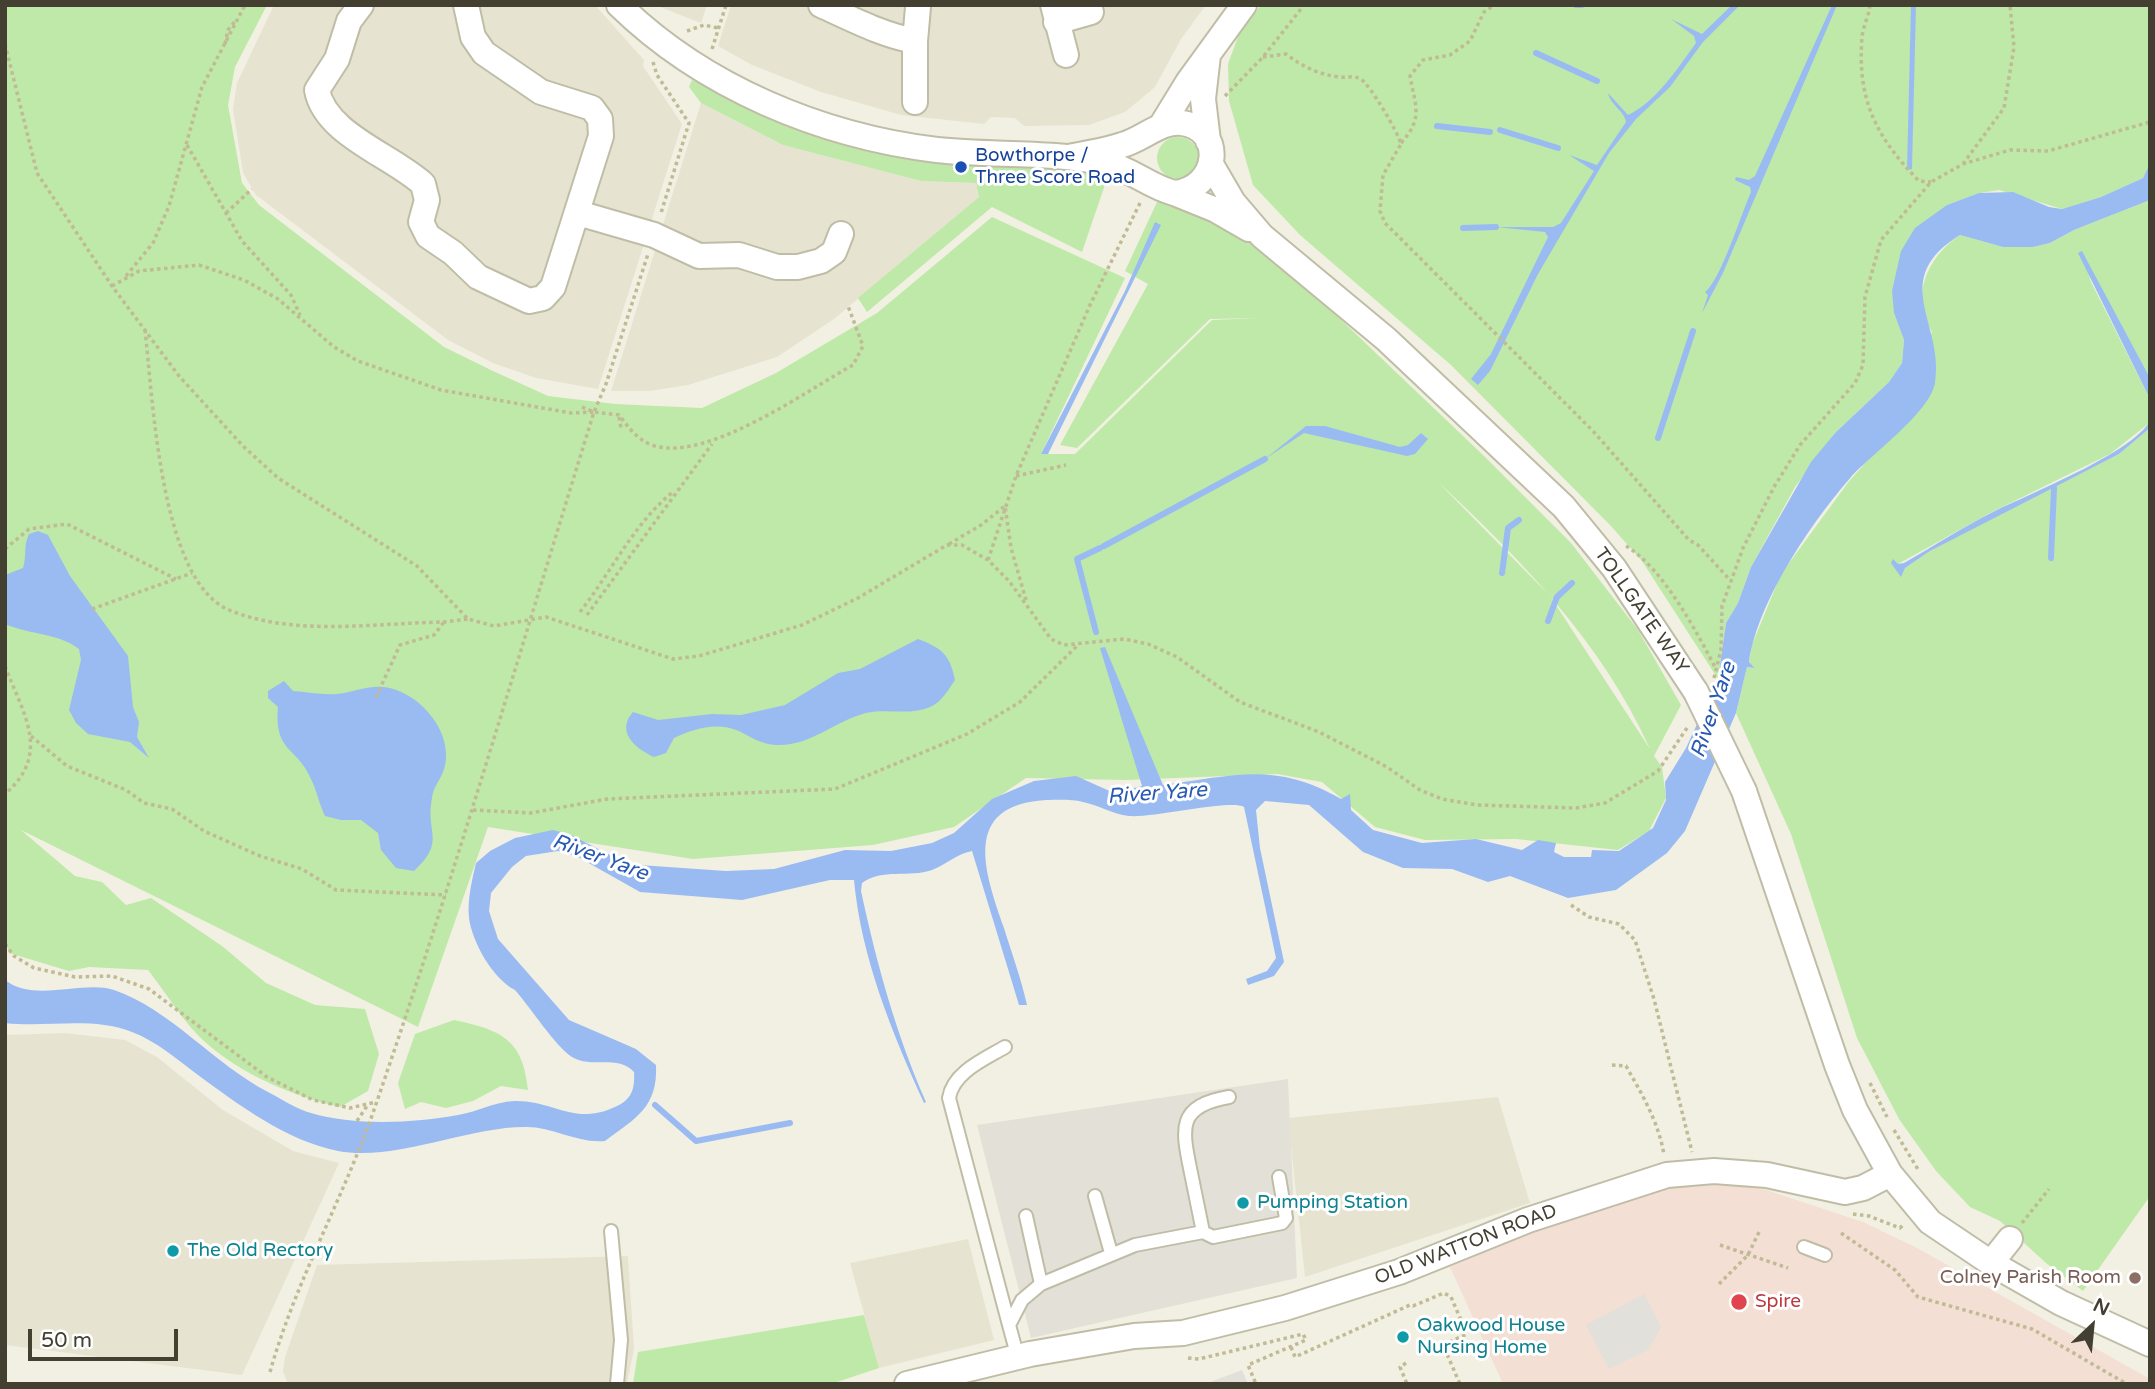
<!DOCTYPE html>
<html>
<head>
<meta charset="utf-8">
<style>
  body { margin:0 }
  #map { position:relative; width:2155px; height:1389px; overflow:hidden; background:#f2f0e2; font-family:"Varela Round",sans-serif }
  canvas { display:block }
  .frame { position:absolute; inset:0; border:7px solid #434032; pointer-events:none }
  .north { position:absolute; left:2057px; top:1291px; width:70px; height:70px; -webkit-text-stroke:5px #fff; paint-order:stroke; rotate:26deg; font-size:19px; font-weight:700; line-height:28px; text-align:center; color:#434032 }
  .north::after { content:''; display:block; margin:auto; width:24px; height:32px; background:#434032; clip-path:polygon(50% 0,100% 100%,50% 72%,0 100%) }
  .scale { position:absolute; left:28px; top:1329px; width:150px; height:32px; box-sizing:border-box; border:4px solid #434032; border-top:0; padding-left:9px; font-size:21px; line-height:24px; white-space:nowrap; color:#434032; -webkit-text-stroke:5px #fff; paint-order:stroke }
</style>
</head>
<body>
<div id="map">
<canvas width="2155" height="1389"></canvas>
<div class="frame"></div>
<div class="north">N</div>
<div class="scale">50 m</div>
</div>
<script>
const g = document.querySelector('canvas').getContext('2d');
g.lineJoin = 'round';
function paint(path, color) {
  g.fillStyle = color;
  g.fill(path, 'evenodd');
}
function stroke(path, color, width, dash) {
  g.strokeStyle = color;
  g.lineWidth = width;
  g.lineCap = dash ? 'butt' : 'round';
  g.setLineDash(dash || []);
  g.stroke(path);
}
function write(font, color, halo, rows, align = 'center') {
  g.font = font + ' "Varela Round",sans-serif';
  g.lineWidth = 6;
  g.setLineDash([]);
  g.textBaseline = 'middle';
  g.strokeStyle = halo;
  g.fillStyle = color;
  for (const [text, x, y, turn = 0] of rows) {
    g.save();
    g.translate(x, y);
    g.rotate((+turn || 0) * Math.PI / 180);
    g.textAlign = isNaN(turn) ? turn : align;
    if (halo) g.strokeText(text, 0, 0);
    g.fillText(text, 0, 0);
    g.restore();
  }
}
const residential = new Path2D(`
  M274 5H595L644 60 643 66 682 124 598 389 536 378 493 363 448 340 256 195 243 173 233 109 237 83Z
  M655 5H707L701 23Z
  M731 5H1206L1181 39 1155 87 1125 112 1089 125 1024 126 1015 118 991 117 984 124 901 115 821 92 752 65 718 46Z
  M701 103 783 145 921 181 976 183 979 197 834 319 777 357 688 385 650 391H611Z
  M65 1033 125 1040 157 1057 223 1110 293 1151 339 1163 242 1375 5 1345V1035Z
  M1498 1097 1530 1203 1305 1277 1288 1118Z
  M968 1239 994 1340 879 1368 850 1263Z
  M628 1256 634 1349 627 1384H288L283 1371 285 1357 317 1265Z`);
const industrial = new Path2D(`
  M1288 1079 1297 1278 1031 1338 977 1125Z`);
const medical = new Path2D(`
  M1707 1179 1757 1187 1863 1222 1919 1249 2150 1379V1384H1503L1450 1267 1572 1215 1657 1184Z`);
const green = new Path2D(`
  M5 5H267L235 67 228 105 242 183 259 205 444 347 493 371 548 396 615 404 702 408 776 373 877 313 992 217 1125 278 1041 454H1075L1212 320 1260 318 1210 319 1077 448 1060 445 1148 284 1125 271 1158 200 1205 216 1238 233 1298 279 1482 454 1571 543 1638 630 1681 705 1654 756 1662 767 1666 798 1649 831 1618 850 1516 839 1425 840 1375 827 1322 782 1277 774 1125 780 1026 778 954 827 873 845 693 859 488 827 418 1027 21 830 75 876 102 882 126 905 151 898 222 946 266 983 315 1005 365 1009 379 1054 368 1091 340 1107C293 1096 242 1075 205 1042 183 1022 167 994 148 970L89 967 69 971 9 953 5 937ZM1438 482C1521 559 1603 644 1650 749L1550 596Z
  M1261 5H2150V163L2143 178 2101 197 2062 209 1999 190 1980 193 1947 205 1894 313 1904 340 1902 363 1889 382 1836 432 1795 487 1751 567 1738 603 1726 623 1718 679 1642 561 1610 525 1451 365 1300 235 1253 185 1229 101 1228 64 1239 34Z
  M692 80 785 126 864 146 1109 173 1082 252 992 207 867 312 858 298 979 197 976 183 921 181 783 145 701 103 689 87Z
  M1157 158a21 21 0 1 1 42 0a21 21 0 1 1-42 0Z
  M2150 200V378L2082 252 2091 282 2150 399 2148 424 2110 454 1990 513 1898 564 1902 570 1930 551 1993 517 2119 454 2150 428V1196L2083 1291 2046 1263 2000 1221 1970 1207 1936 1171 1899 1119 1857 1038 1791 834 1736 713 1747 667 1755 668 1749 662 1752 645 1781 574 1850 480 1879 448 1932 332C1909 297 1928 256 1960 235L2003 247H2033L2050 243 2074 230Z
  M454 1020C500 1030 523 1038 528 1090L501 1086 473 1101 446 1108 421 1102 405 1109 398 1083 415 1034Z
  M864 1315 879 1368 831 1384H633L638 1352Z`);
const parking = new Path2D(`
  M1644 1294 1661 1327 1648 1350 1609 1369 1586 1325Z
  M1242 1370 1248 1384 1208 1383Z`);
const water = new Path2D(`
  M1732 5H1740L1703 42 1670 87 1636 119 1609 153 1538 274 1490 371 1478 385 1471 379 1491 354 1548 237 1545 232 1496 227H1553L1561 223 1594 171 1569 155 1597 165 1626 122C1624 110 1611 106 1608 93L1628 115C1657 101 1677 69 1696 43L1694 36 1671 19 1702 34Z
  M1832 5H1837L1723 273 1702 313 1708 295 1705 292C1720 282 1742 212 1751 192L1750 187 1735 180 1736 177 1749 180 1755 176Z
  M1911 5H1916L1912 169 1907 170Z
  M2150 163V200L2074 230 2050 243 2033 247H2003L1960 235C1887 280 1945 323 1935 383 1930 412 1872 454 1851 477 1811 523 1758 601 1749 662L1755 668 1747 667 1736 713 1685 831 1667 853 1616 890 1568 898 1510 876 1488 882 1452 869 1403 868 1363 852 1309 805 1265 801 1256 810 1260 848 1284 962 1274 976 1248 985 1246 979 1267 971 1276 958 1244 807C1230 799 1155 818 1129 816 1112 814 1099 805 1083 802 1072 799 1057 800 1046 800 960 805 985 873 1004 928 1012 954 1021 978 1027 1005H1019L972 851C956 854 946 865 932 870 909 878 882 868 862 883L861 891C877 965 896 1034 926 1102L924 1103C892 1033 861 957 854 880H830L742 900 640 892 578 857 558 851 526 856 512 867 491 893 489 911 498 939 569 1020 636 1049 656 1065C658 1107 636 1118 605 1141 579 1144 553 1127 527 1127 470 1126 395 1162 338 1151 287 1141 239 1105 198 1075 178 1060 156 1041 132 1032 91 1016 47 1028 5 1023V980C34 1003 83 980 114 990 170 1009 214 1064 268 1092 282 1099 296 1109 311 1113 353 1126 415 1123 458 1115 477 1112 494 1102 514 1101 555 1100 574 1127 617 1106 632 1099 635 1088 634 1072 618 1054 591 1069 572 1057 556 1047 530 1007 515 990 493 979 472 942 469 918 467 900 472 880 476 863L490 851 515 838 553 830 569 834 614 857 639 865 726 871 774 869 845 850 891 851 932 843 954 833 992 799 1034 781 1076 776 1114 793 1142 786 1100 648 1105 647 1163 785C1235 776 1274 761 1341 799L1350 794 1351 810 1373 830 1422 843 1476 839 1522 850 1538 840 1556 843 1554 852 1564 857H1591L1592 850 1619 851 1653 828 1666 800 1665 782 1686 748 1718 679 1726 623 1738 603 1751 567 1811 462 1836 432 1889 382 1902 363 1904 340 1894 313 1892 291 1901 251 1915 228 1947 205 1979 193 2013 192 2049 207 2062 209 2101 197 2143 178Z
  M1155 222 1161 225 1048 454H1041L1125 291Z
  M2082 251 2150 378V399L2078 253Z
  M2150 421V428L2119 454 1930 551 1905 568 1901 577 1891 563 1893 559 1898 564 1904 563C1934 546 1963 527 1993 512 2029 494 2132 453 2150 421Z
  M1306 426H1325L1400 447 1408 445 1421 433 1428 439 1415 454 1407 456 1304 433 1265 459Z
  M38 531 48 535 70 576 128 656 133 707 139 722 137 737 149 758 130 742 88 734 76 723 69 710 81 660 79 649C59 633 30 635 5 624V575L23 568C27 556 23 546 29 534Z
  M918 639C942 648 950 655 955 680 948 690 941 703 930 707 910 716 887 708 866 713 835 721 809 747 776 745 762 744 752 738 741 732 718 721 695 728 674 738L666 753 654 757C636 749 615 732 633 712L658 720 712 714 741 715 785 705 838 673 860 669Z
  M284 681 293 691C307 692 322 695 336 694 352 693 367 685 384 687 416 691 448 725 446 758 445 777 434 783 432 798 425 833 447 841 414 871L396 868 381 850 378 833 361 820H341L325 816C319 804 317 791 311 779 297 746 274 753 278 707L268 698V691Z`);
const stream = new Path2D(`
  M1576 5H1582
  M1536 53 1597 81
  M1437 126 1490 132
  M1500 130 1558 148
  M1463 228 1496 227
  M1658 438 1693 331
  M1104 546 1265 459
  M2051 558 2054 488
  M1502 573 1508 528 1519 520
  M1548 621 1557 597 1572 583
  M1096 632 1077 559 1100 548
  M655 1105 696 1141 790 1123`);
const path = new Path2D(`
  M1870 5C1869 16 1863 26 1862 37 1857 100 1876 137 1919 181L1931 182
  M687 31 704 25 718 28
  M5 44 37 173 112 286 179 376 243 446 278 478 417 566 468 619 494 626 546 617 673 659 699 656 802 625 858 598 947 545H962L988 560 1009 581 1051 639 1064 645 1124 639 1148 644 1177 657 1240 702 1319 732 1387 767 1420 790 1442 799 1477 805 1576 808 1605 803 1658 771 1689 725
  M225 44 228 30 236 20
  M712 49 726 5
  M1263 57 1286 54C1303 67 1320 75 1340 77 1347 78 1353 75 1361 79 1370 85 1398 132 1401 144L1383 175 1380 211 1385 223 1593 431 1689 540 1698 545 1730 580
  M653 62 657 75 689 123 661 213
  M1225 96 1263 57 1304 5
  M1401 143C1424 118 1415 105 1410 76L1423 60 1450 55 1470 41 1484 12 1494 5
  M187 145 242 241 291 295 300 315
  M1963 164 2004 108 2014 47 2010 5
  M226 213 252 189
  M126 276 153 243 169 206 202 87 245 5
  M112 286 139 271 199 265 244 280 278 299 334 347 358 361 441 390 571 413 594 412
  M145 330C153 398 160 581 229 610 294 637 375 623 444 622L468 619
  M582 407 594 412 619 415C630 429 638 441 655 446 709 461 806 391 853 365L863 346 848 306
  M619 417 621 428
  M1016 476 1066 465
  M949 544 981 525 1005 506 1011 548 1026 600
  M1626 546C1663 568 1697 632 1717 671
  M5 549 29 529 67 524 176 579
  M988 560 1016 476 1090 305 1141 201
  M92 609 192 573
  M580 612C612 571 634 523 674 491
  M587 615 712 444
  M5 666C23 714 52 753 5 794
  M1714 678 1721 650 1722 606 1743 548 1774 487 1800 445 1855 383 1863 365 1865 297 1881 240 1931 182 1963 164 2010 150 2048 151 2150 122
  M376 697 400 645 434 635 444 622
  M31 736 67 766 126 790 144 803 172 809 204 831 260 856 302 869 336 890 446 895
  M473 810 531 813 607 799 835 789 967 734 1020 702 1077 646
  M1571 905 1589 917 1619 924 1635 940 1654 999 1692 1152
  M5 944 14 956 34 968 75 977 112 976 149 989 267 1077 313 1100 350 1108 376 1102
  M1612 1065 1626 1066C1642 1094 1659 1123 1664 1155
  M1870 1083 1887 1117
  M357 1121 367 1106
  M1894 1130 1919 1171
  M1853 1214 1869 1216 1900 1228 1904 1224
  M2022 1223 2049 1189
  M1841 1233 1895 1270 1918 1297 2032 1329 2127 1384
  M1720 1245 1788 1268
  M1719 1284 1748 1255 1759 1232
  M1291 1347 1295 1357 1410 1305 1413 1306 1444 1293 1451 1297 1467 1334 1443 1345 1460 1384
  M1188 1358 1199 1359 1303 1334 1306 1340 1248 1365 1256 1384
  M1406 1363 1400 1367 1407 1384
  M270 1372C296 1280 344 1197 375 1107 454 878 522 644 594 412L606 384 648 254`);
const lane = new Path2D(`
  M1005 1047C985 1059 953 1072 949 1098L1009 1325
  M1095 1196 1111 1253
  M1026 1216 1041 1284
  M611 1231 621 1340 617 1384
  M1203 1232 1213 1237 1282 1223 1286 1218 1279 1177
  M1804 1247 1825 1255
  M1018 1358 1009 1325 1022 1300 1041 1284 1135 1245 1203 1232C1199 1212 1195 1193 1191 1173 1182 1129 1176 1106 1229 1097`);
const street = new Path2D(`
  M361 5 349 21 337 59 317 90C325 134 391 155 423 184L427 200 421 222 428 236 453 253 478 277 529 301 543 298 553 287 601 136 600 119 592 108 541 92 484 53 473 37 466 5
  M619 5C703 87 821 136 937 150 993 156 1051 151 1106 163 1131 169 1150 187 1174 193 1219 189 1226 129 1182 123 1161 120 1142 140 1122 145 1105 151 1086 153 1069 157
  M821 5C852 19 882 35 915 41V102
  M1053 5 1066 55
  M1056 22 1091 12
  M915 41 918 7
  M1208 55 1203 99 1208 141
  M1161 126 1188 82 1244 5
  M1212 166 1233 202 1262 236 1386 339 1564 507 1614 568 1696 692
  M1174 193 1216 210 1249 229
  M578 213 654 235 699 256 739 255 777 267H798L821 261 834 252 841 234
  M1744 791 1837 1065 1855 1110 1890 1174 1930 1222 1991 1263 2061 1303 2150 1344
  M1991 1263 2010 1239
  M907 1384 1030 1354 1134 1336 1183 1333 1285 1308 1399 1272 1528 1220 1667 1175 1714 1171 1767 1175 1845 1192 1863 1188 1890 1174`);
const streetBridge = new Path2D(`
  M1696 692 1744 791`);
const markers = [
  [961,167,7,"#1a4fb4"],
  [1243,1203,7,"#0f9aa8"],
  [173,1251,7,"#0f9aa8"],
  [2135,1278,7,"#8d6e63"],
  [1739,1302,9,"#e0444e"],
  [1403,1337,7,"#0f9aa8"]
];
const transitNames = [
  ["Bowthorpe /",975,156],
  ["Three Score Road",975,178]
];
const streetNames = [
  ["TOLLGATE WAY",1641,611,55],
  ["OLD WATTON ROAD",1466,1245,-21]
];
const cultureNames = [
  ["Pumping Station",1257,1203],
  ["The Old Rectory",187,1251],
  ["Oakwood House",1417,1326],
  ["Nursing Home",1417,1348]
];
const educationNames = [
  ["Colney Parish Room",2121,1278]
];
const healthNames = [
  ["Spire",1755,1302]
];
const waterNames = [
  ["River Yare",1714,710,-71],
  ["River Yare",1157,794,-4],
  ["River Yare",600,858,20]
];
paint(residential, '#e6e4d0');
paint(industrial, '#e3e1d7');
paint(medical, '#f4dfd4');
paint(green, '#bee9a8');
paint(parking, '#e2e0db');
paint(water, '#9abbf2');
stroke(stream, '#9abbf2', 6);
stroke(lane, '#c0bda7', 16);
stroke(street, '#c0bda7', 28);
stroke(path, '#c0ba95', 3.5, [3.5, 3.5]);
stroke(lane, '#fff', 12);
stroke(street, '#fff', 24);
stroke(streetBridge, '#c0bda7', 28, []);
stroke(streetBridge, '#fff', 24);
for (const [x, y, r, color] of markers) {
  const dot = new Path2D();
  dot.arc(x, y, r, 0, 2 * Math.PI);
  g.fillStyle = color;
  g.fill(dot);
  stroke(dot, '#fff', 2.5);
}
write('19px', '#164399', '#fff', transitNames, 'left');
write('19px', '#434032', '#fff', streetNames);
write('19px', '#0d838f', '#fff', cultureNames, 'left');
write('19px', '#785e54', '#fff', educationNames, 'right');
write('19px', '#be3a42', '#fff', healthNames, 'left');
write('italic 21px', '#285ab2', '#fff', waterNames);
</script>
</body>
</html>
